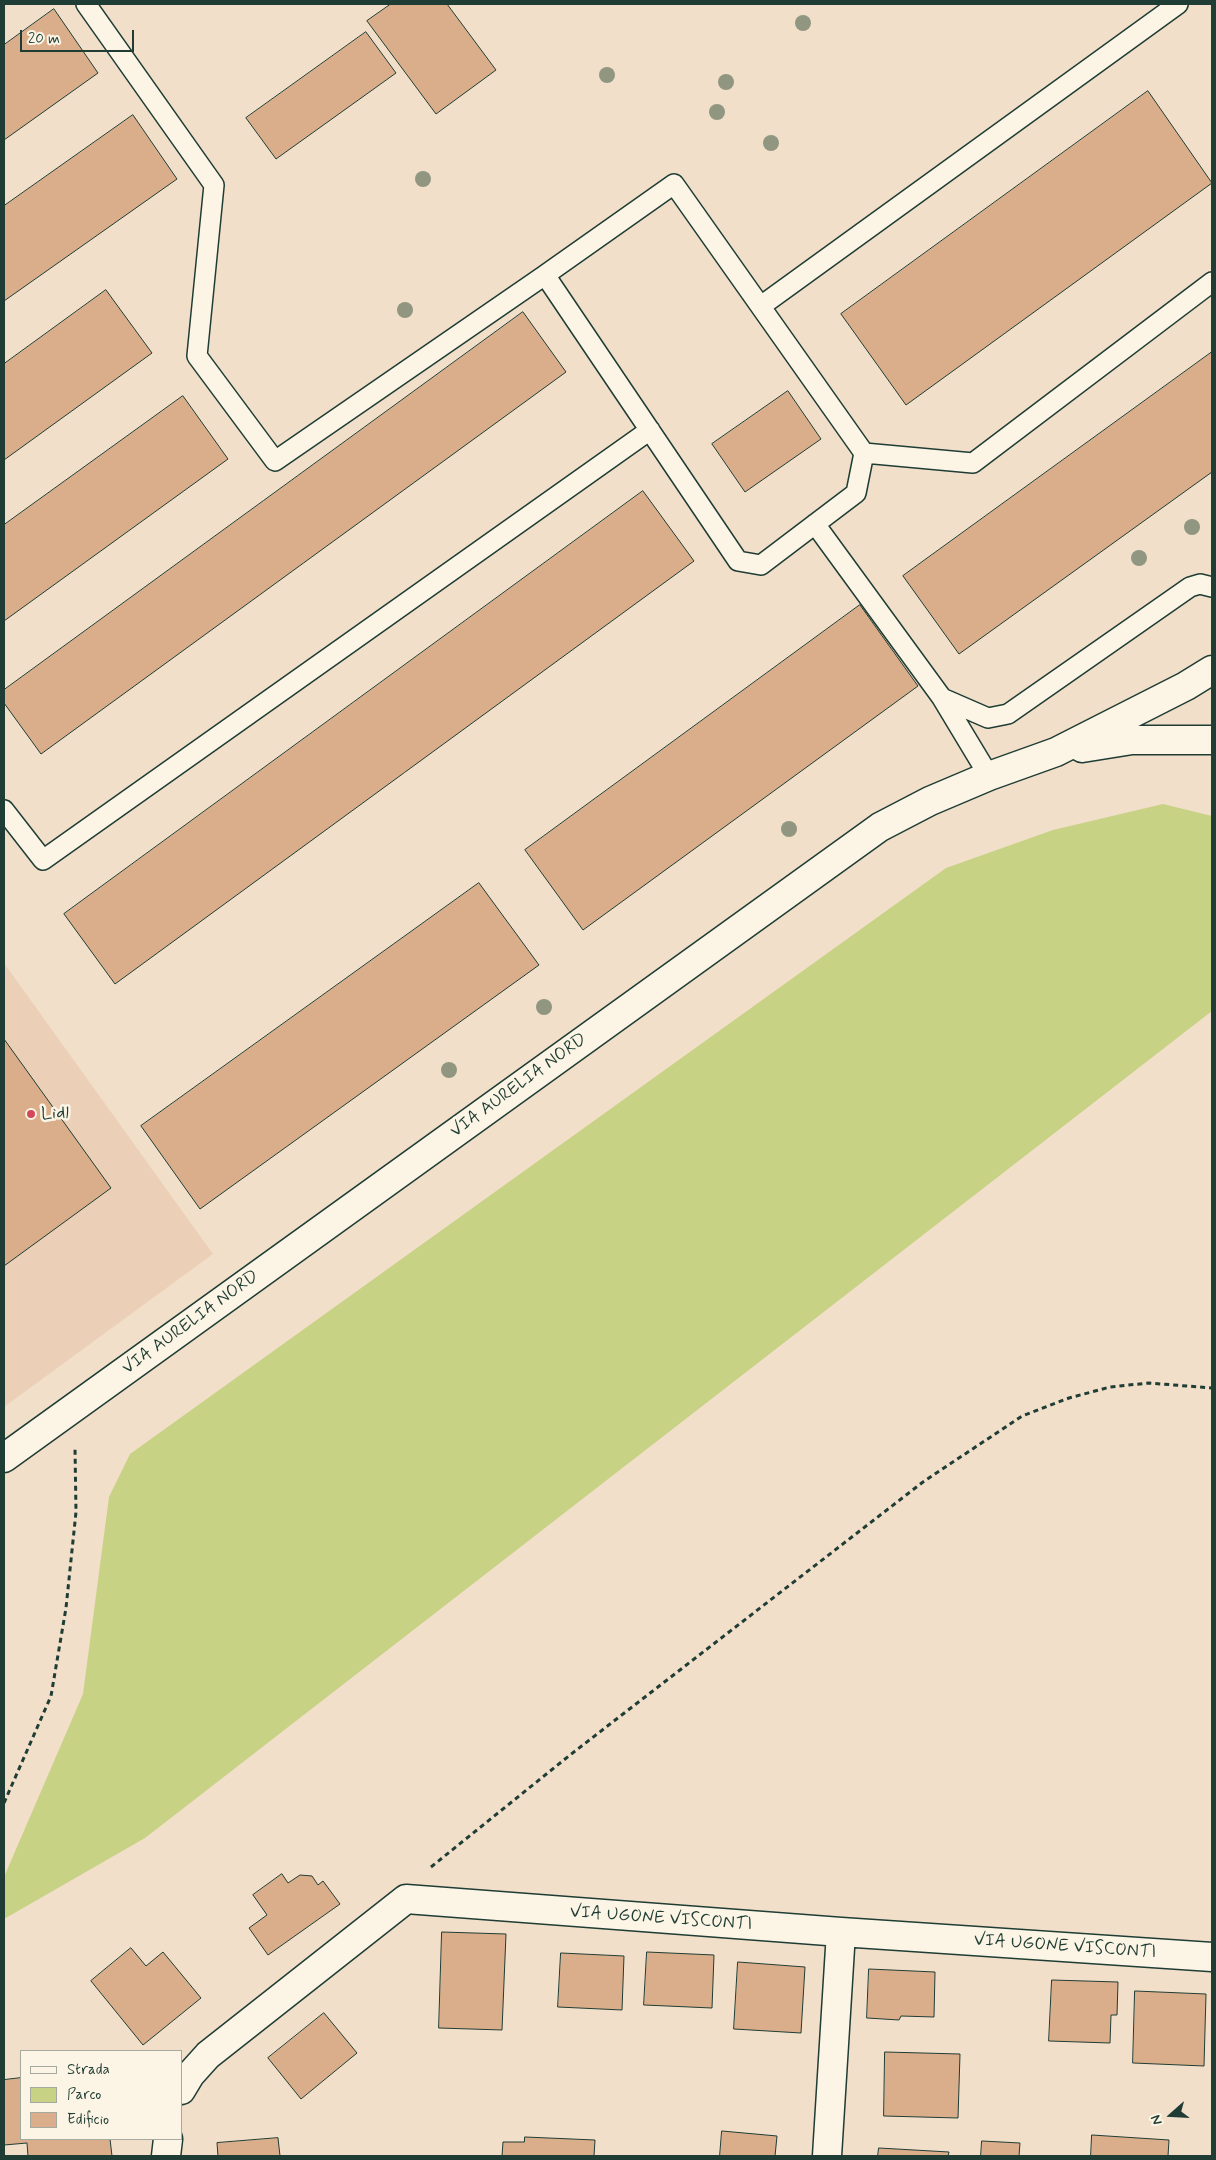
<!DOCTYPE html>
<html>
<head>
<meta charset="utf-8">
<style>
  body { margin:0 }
  #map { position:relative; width:1216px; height:2160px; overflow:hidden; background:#f2dfca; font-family:Mynerve,sans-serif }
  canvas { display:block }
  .frame { position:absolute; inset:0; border:5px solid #1f3d34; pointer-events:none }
  .legend { position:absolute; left:20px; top:2050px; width:162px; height:90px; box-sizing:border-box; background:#fcf5e5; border:1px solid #a4ab9e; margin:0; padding:6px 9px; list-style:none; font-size:15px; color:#1f3d34 }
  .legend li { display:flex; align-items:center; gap:10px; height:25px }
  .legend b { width:25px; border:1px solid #a4ab9e }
  .north { position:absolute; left:1146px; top:2090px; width:50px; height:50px; -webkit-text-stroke:4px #fcf5e5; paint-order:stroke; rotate:251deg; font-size:14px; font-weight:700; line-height:20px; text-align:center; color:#1f3d34 }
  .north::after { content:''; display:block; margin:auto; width:18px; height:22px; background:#1f3d34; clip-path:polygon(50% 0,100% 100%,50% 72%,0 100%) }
  .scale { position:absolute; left:20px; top:30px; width:114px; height:22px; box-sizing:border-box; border:2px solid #1f3d34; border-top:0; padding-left:6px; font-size:15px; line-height:18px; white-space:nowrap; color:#1f3d34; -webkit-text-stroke:4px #fcf5e5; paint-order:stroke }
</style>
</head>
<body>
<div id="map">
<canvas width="1216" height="2160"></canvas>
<div class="frame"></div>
<ul class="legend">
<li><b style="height:6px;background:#fcf5e5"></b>Strada</li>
<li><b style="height:14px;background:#c7d285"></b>Parco</li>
<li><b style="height:14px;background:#daad8b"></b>Edificio</li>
</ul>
<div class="north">N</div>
<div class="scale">20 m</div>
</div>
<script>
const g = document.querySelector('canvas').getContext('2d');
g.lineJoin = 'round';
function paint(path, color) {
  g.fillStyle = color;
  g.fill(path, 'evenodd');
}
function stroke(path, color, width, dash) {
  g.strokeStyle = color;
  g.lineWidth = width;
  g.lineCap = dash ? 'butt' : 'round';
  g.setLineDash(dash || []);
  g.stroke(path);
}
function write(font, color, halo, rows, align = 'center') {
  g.font = font + ' Mynerve,sans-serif';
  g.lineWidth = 5;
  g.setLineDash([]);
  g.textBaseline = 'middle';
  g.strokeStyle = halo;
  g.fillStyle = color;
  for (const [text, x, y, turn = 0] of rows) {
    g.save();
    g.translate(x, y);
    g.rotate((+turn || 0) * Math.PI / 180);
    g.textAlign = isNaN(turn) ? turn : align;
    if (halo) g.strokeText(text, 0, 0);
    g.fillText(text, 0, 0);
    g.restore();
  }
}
const built = new Path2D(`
  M4 963 213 1254 4 1407Z`);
const green = new Path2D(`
  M1163 804 1212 816V1011L145 1838 4 1919V1877L83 1694 109 1497 130 1454 946 868 1053 830Z`);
const building = new Path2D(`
  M391 4H447L496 70 436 114 367 21Z
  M54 9 98 73 4 140V45Z
  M366 32 396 73 276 159 246 118Z
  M1148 91 1212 183 906 405 841 314Z
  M133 115 177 179 4 301V206Z
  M106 290 152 353 4 460V364Z
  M523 312 566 372 41 754 4 703V690Z
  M1212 352V472L959 654 903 576Z
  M788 391 821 439 745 492 712 444Z
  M183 396 228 459 4 621V525Z
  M643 491 694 561 115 984 64 914Z
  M860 605 918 686 583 930 525 850Z
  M479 883 539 965 200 1209 141 1126Z
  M4 1039 111 1188 4 1266Z
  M282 1874 288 1883 300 1875 312 1876 318 1885 323 1881 340 1904 268 1955 249 1928 267 1915 253 1895Z
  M442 1932 506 1934 502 2030 439 2028Z
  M131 1948 146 1966 163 1952 201 1998 143 2045 91 1981Z
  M647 1952 714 1955 712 2008 644 2005Z
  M561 1953 624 1956 622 2010 558 2007Z
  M738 1962 805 1967 801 2033 734 2029Z
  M869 1969 935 1972 934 2017 901 2016 899 2020 867 2018Z
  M1052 1980 1118 1982 1117 2015H1111L1110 2043 1049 2041Z
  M1135 1991 1206 1994 1204 2066 1133 2063Z
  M324 2013 357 2053 301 2099 268 2058Z
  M885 2052 960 2054 958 2118 884 2116Z
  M21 2078V2139H110L112 2156H28L27 2143 4 2145V2080Z
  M722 2131 777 2136 775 2156H720Z
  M1092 2135 1169 2140 1168 2156H1091Z
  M525 2137 595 2140 594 2156H502L503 2142H524Z
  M278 2138 280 2156H218L217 2143Z
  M982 2141 1020 2143 1019 2156H981Z
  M879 2148 949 2152 948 2156H878Z`);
const path = new Path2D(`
  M4 1803 51 1696 66 1608 76 1512 75 1448
  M431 1867 570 1755 923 1482 1022 1416 1069 1398 1110 1387 1149 1383 1212 1388`);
const service = new Path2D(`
  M86 4 214 185 197 356 275 461 545 275
  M674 184 864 453 856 493 761 565 738 561 545 275Z
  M761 306 1178 4
  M864 453 973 463 1212 282
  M815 524 942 698 989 776
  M942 698 988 718 1008 714 1190 587 1200 584 1212 587
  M4 810 43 860 650 430`);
const minor = new Path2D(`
  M181 2090 190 2075 208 2055 406 1899 841 1932 1212 1957
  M166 2156 168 2139
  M827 2156 841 1932`);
const primary = new Path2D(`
  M1082 748 1132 740H1212
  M4 1458 880 827 930 801 989 776 1056 752 1186 686 1212 670`);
const trees = [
  [803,23],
  [607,75],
  [726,82],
  [717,112],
  [771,143],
  [423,179],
  [405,310],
  [1192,527],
  [1139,558],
  [789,829],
  [544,1007],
  [449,1070]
];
const markers = [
  [31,1114,5,"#d1495b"]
];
const streetNames = [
  ["VIA AURELIA NORD",519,1086,-36],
  ["VIA AURELIA NORD",191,1323,-36],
  ["VIA UGONE VISCONTI",661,1919,4],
  ["VIA UGONE VISCONTI",1065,1947,4]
];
const poiNames = [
  ["Lidl",41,1114]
];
paint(built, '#ebd0b7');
paint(green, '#c7d285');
paint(building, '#daad8b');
stroke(building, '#1f3d34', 1);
stroke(service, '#1f3d34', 22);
stroke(minor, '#1f3d34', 31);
stroke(primary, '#1f3d34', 31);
stroke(path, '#1f3d34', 3, [5, 4]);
stroke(service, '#fcf5e5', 19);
stroke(minor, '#fcf5e5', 28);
stroke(primary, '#fcf5e5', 28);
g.fillStyle = '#919680';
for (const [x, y] of trees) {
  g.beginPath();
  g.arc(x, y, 8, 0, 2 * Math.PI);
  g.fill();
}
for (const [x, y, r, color] of markers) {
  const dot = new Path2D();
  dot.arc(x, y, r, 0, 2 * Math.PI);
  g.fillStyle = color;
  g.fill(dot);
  stroke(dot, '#fcf5e5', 2);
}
write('18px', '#1f3d34', '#fcf5e5', streetNames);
write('18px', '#1f3d34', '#fcf5e5', poiNames, 'left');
</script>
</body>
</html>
